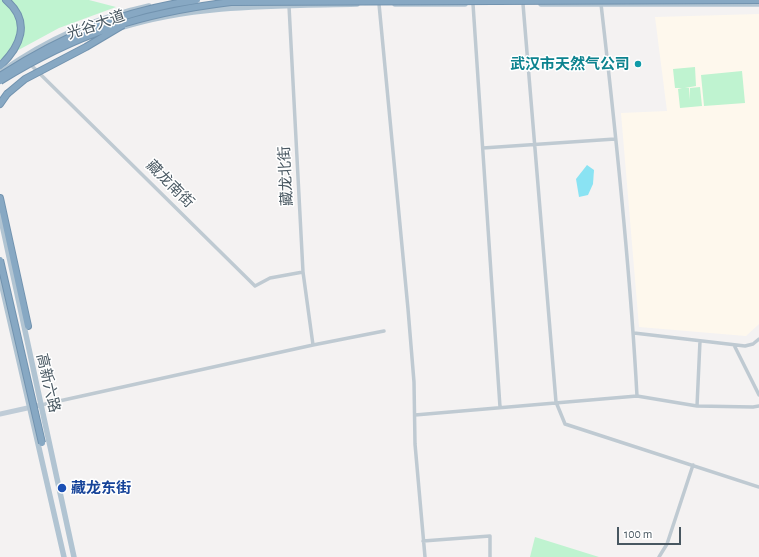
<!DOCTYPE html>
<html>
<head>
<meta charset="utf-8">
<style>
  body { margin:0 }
  #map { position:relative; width:759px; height:557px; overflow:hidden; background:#f4f2f2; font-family:"Alegreya Sans",sans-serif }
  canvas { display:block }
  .scale { position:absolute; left:617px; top:527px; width:64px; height:18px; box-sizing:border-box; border:2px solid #485761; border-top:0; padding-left:5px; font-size:12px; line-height:14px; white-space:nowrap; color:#485761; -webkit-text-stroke:3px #fff; paint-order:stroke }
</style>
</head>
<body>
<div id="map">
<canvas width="759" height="557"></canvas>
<div class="scale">100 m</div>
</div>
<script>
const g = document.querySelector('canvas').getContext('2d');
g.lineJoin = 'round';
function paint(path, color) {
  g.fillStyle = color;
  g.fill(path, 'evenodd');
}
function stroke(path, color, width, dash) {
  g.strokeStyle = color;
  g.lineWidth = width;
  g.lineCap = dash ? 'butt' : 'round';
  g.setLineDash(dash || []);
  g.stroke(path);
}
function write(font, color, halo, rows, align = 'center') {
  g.font = font + ' "Alegreya Sans","Noto Sans SC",sans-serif';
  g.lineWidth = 3;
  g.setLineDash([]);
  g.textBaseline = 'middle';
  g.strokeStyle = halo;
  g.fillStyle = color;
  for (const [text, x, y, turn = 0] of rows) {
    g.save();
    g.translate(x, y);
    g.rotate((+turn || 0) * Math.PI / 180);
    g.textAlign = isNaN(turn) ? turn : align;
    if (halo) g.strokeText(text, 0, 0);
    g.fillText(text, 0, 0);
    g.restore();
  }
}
const commercial = new Path2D(`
  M759 14V324L746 336 639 327 621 113 667 111 655 17Z`);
const green = new Path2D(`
  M0 0H89L116 7 59 28 0 60Z
  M695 67 696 86 685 88H689L690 100V88L700 87 702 106 680 108 678 89 682 88H675L673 69 684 68 685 82 684 68Z
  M742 71 745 103 704 106 701 75Z
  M535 537 599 557H530Z`);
const water = new Path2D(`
  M587 165 594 170 593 184 588 195 579 197 576 179Z`);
const street = new Path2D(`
  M379 4 408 309 414 382 415 444 425 557
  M473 4 500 407
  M523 4 556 402 565 424 759 487
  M601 4C616 134 630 265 637 396
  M289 6 303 272 313 345
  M31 65 255 286 270 278 303 272
  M483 148 615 139
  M634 333 745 346 753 344 759 339
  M734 345 759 395
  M41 405 313 345 384 331
  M697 406 700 341
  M415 415 637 396 697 406 753 407 759 406
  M423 541 490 536V557
  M659 557 667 544 693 465`);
const secondary = new Path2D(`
  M0 414 41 405`);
const primary = new Path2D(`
  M395 4H465
  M541 4H759
  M120 28C196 4 277 6 357 4
  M1 72C46 40 94 18 149 6
  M0 215 74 557
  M0 278 64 557`);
const highway = new Path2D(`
  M0 66C20 47 32 22 6 0
  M0 104 7 94
  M0 198 28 326`);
const highwayBridge = new Path2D(`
  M0 76C62 36 123 10 197 0
  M0 81C77 33 141 13 231 2L759 0
  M7 94 25 79 86 47 123 25
  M0 260 42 443`);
const markers = [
  [638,64,4,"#0f9aa8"],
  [62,488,5,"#1a4fb4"]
];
const streetNames = [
  ["光谷大道",96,25,-19],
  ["藏龙北街",286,176,-93],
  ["藏龙南街",170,184,45],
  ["高新六路",48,383,77]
];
const cultureNames = [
  ["武汉市天然气公司",630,64]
];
const transitNames = [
  ["藏龙东街",71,488]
];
paint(commercial, '#fef8ed');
paint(green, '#bff3d0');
paint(water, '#8ae3f3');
stroke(highway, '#7293af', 8);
stroke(street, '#bfcad2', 3.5);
stroke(secondary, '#bfccd7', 5);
stroke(primary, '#b1c4d2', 5.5);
stroke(highway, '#87a8c3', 6);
stroke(highwayBridge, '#7293af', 8, []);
stroke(highwayBridge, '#87a8c3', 6);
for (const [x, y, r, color] of markers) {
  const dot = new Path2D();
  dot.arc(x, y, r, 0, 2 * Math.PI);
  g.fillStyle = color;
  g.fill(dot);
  stroke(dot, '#fff', 1.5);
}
write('15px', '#485761', '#fff', streetNames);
write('bold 15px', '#0d838f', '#fff', cultureNames, 'right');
write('bold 15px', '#164399', '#fff', transitNames, 'left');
</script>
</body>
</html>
